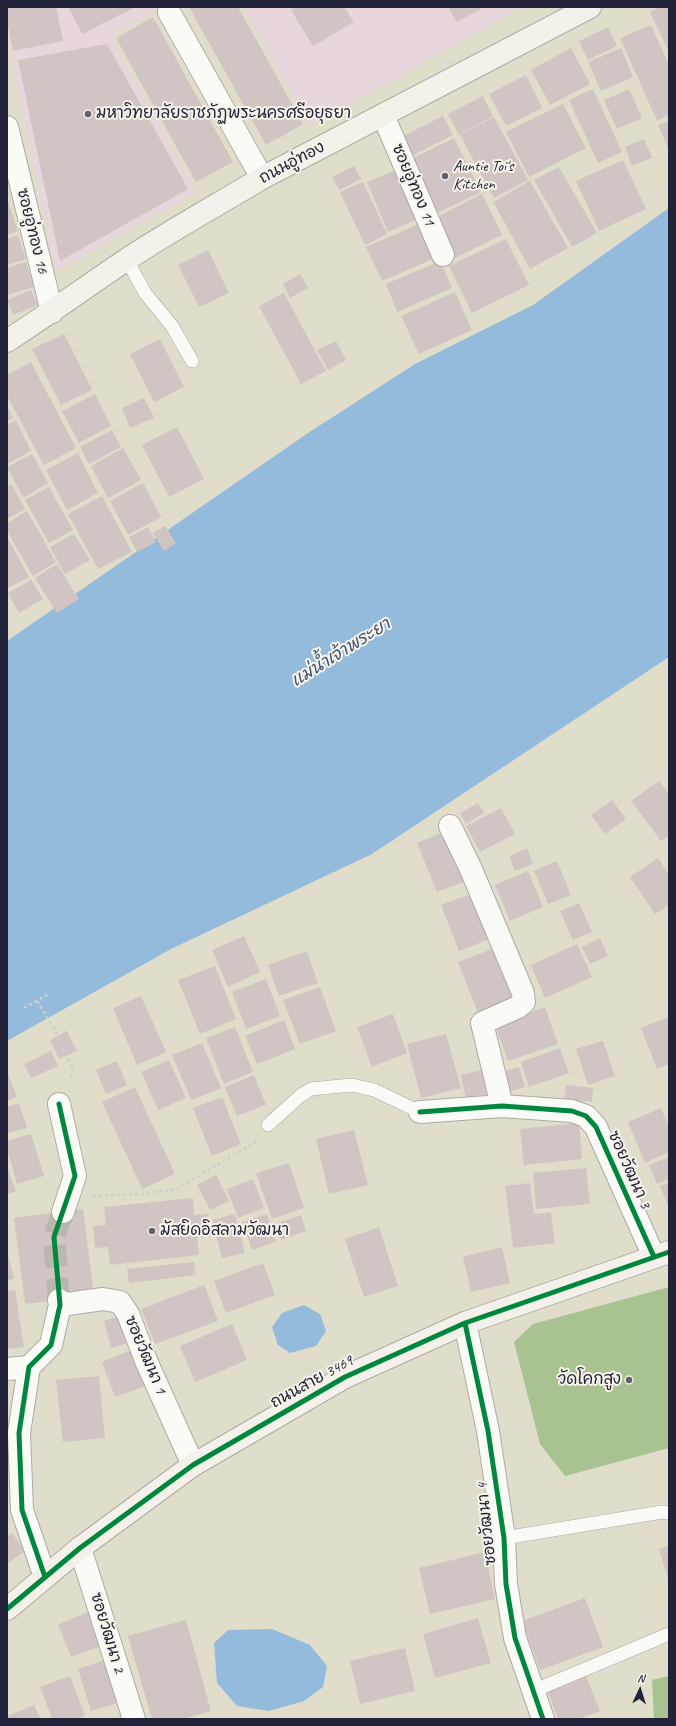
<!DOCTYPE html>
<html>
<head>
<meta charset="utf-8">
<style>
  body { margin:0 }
  #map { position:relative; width:676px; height:1726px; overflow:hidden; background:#e0ddcb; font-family:Caveat,sans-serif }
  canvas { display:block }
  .frame { position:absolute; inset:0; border:8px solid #22223b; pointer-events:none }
  .north { position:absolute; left:620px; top:1670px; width:40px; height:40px; -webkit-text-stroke:3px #f7f3e8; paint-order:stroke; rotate:4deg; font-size:11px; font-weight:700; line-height:16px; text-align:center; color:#22223b }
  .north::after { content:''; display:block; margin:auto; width:14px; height:18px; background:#22223b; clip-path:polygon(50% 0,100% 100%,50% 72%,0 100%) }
</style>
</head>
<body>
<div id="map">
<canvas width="676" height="1726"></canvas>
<div class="frame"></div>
<div class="north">N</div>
</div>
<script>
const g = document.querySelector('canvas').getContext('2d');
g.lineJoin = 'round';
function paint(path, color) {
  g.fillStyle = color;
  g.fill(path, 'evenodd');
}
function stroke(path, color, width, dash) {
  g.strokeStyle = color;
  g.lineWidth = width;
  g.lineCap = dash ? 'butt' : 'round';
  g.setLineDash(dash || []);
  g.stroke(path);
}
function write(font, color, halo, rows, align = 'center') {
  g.font = font + ' Caveat,"Playpen Sans Thai",sans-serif';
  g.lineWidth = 4;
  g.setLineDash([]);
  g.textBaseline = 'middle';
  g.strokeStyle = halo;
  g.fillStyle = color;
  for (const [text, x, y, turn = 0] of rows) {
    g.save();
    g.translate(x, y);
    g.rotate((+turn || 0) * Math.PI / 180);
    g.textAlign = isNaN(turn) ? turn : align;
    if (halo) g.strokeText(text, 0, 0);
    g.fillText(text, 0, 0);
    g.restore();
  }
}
const built = new Path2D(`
  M7 7H162L110 36 196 192 56 272 7 34Z
  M244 7H521L310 127Z`);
const forest = new Path2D(`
  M669 1287V1448L565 1476 540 1444 514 1342 533 1324Z
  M669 1676V1719H654L652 1680Z`);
const water = new Path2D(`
  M669 208V657L372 854 171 949 7 1041V641L308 433 415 364 533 305Z
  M304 1305 320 1314 326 1331 316 1346 290 1353 278 1345 272 1327 282 1313Z
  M272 1629 310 1645 327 1666 323 1687 304 1701 269 1711 237 1706 217 1683 214 1643 228 1630Z`);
const building = new Path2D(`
  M7 7H56L63 41 13 51 7 21Z
  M68 7H136L82 34Z
  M189 7H238L303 124 266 145Z
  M296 7H344L354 22 313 46 291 10Z
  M448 7H484L457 22Z
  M660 7H669V52L650 12Z
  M153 17 233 162 196 182 116 38Z
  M651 25 669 65V115L657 121 620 38Z
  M608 27 617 46 588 60 579 41Z
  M107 44 188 189 60 261 18 60Z
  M571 48 590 84 550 105 531 70Z
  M621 48 633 77 601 91 588 62Z
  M526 75 542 108 506 126 489 94Z
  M593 89 622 152 598 163 569 100Z
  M629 89 642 118 617 129 604 100Z
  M483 96 493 116 459 135 448 114Z
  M563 104 586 148 529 177 506 132Z
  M443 116 453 135 409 157 399 138Z
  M494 117 528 180 494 198 460 135Z
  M669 121V150L658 125Z
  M454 138 481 192 435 214 409 160Z
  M644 139 652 158 632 166 625 147Z
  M623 160 646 209 599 231 576 181Z
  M354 166 361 179 339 190 332 177Z
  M559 167 597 233 572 247 534 180Z
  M401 168 422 217 388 232 367 182Z
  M530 181 568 248 530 269 493 202Z
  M363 182 387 234 365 245 340 192Z
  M482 194 502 235 455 258 435 218Z
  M7 199 18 231 7 235Z
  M426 221 442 255 382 281 366 247Z
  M18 235 26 259 7 265V239Z
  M506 239 529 285 472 313 449 266Z
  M208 250 229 293 199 307 178 265Z
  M440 261 452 288 397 312 386 284Z
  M26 262 34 287 7 295V268Z
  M300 274 308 288 290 298 283 284Z
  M31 290 38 305 13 315 7 300Z
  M455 292 472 330 419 354 401 316Z
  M284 293 326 371 301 384 259 306Z
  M64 334 92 390 61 405 32 349Z
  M160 339 184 387 154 402 130 354Z
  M336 341 346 360 328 370 317 350Z
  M31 362 76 448 44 465 7 396V375Z
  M95 394 111 426 79 443 62 411Z
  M144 398 154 418 130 428 122 408Z
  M7 407 13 418 7 421Z
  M16 420 31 451 7 464V425Z
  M177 427 204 479 169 497 142 445Z
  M112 430 121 447 89 464 80 447Z
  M123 448 141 480 108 498 91 466Z
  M78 453 98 493 67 510 46 470Z
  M32 454 48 483 23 498 7 467Z
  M143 483 161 517 128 535 110 501Z
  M12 484 25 509 7 519V487Z
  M49 487 73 530 49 543 25 500Z
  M102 496 132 552 98 569 68 514Z
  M27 511 56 562 33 576 7 531V523Z
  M165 526 176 543 164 551 153 533Z
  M148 527 156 542 137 552 129 537Z
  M74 534 90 560 65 574 50 547Z
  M7 537 29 577 8 588 7 587Z
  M57 564 79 599 57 613 35 578Z
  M31 580 43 599 19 613 8 593Z
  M659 781 669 794V835L661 841 631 801Z
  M612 800 626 819 605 834 591 815Z
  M478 803 484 813 466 824 460 813Z
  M501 808 515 834 480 852 466 826Z
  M449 830 469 880 437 892 417 843Z
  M527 848 533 864 515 871 509 856Z
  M658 858 669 875V905L655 914 630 877Z
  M557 861 571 895 548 904 534 871Z
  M528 871 543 907 510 921 495 885Z
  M479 891 497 936 459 951 441 905Z
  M579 903 592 932 573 940 560 911Z
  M244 936 260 972 228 987 212 950Z
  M600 938 608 956 590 964 582 947Z
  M577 944 592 977 545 998 531 965Z
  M500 946 521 997 478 1013 458 962Z
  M307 951 318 983 279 996 268 965Z
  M215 966 236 1019 200 1034 178 980Z
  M266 979 280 1016 246 1029 232 992Z
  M320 987 336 1031 300 1044 283 1000Z
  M141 996 166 1052 137 1065 113 1008Z
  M545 1007 558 1044 508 1061 495 1025Z
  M393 1014 407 1053 372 1067 357 1027Z
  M669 1017V1064L657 1069 641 1028Z
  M284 1020 295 1049 257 1064 245 1036Z
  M235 1027 253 1072 224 1084 206 1038Z
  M67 1031 77 1051 59 1059 50 1040Z
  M446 1034 461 1088 421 1098 407 1044Z
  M603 1041 615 1076 588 1085 576 1049Z
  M202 1043 221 1088 191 1100 172 1055Z
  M560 1048 569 1073 529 1087 521 1062Z
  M51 1051 58 1066 31 1078 24 1064Z
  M169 1060 186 1098 158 1110 141 1072Z
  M117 1061 127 1085 106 1094 96 1070Z
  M519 1067 525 1087 507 1092 501 1072Z
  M486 1069 492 1093 466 1099 461 1075Z
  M7 1071 17 1097 7 1101Z
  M254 1075 266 1105 237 1116 225 1087Z
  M566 1085 593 1088 592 1102 564 1099Z
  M135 1087 175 1174 142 1189 102 1102Z
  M222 1097 241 1144 212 1156 193 1108Z
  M19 1103 27 1128 7 1133V1107Z
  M661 1108 669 1126V1152L645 1163 628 1122Z
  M579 1123 582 1159 524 1165 520 1129Z
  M354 1130 368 1185 329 1194 316 1139Z
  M31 1134 44 1176 17 1184 7 1149V1141Z
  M669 1157V1179L657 1184 649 1165Z
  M289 1163 304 1208 272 1219 256 1173Z
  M7 1167 16 1191 7 1194Z
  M586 1168 590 1204 536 1209 533 1173Z
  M216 1175 229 1201 210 1210 197 1185Z
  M253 1179 264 1208 238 1218 227 1189Z
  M530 1183 534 1214 551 1212 555 1243 513 1248 505 1186Z
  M669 1183V1208L660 1186Z
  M193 1198 194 1215 208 1214 211 1236 197 1237 199 1255 110 1265 108 1247 95 1248 93 1226 106 1225 104 1207Z
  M83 1209 94 1296 25 1304 14 1218Z
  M235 1214 245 1253 222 1258 212 1220Z
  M267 1214 276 1242 252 1250 242 1222Z
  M301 1215 306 1231 281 1240 275 1224Z
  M379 1227 398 1286 364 1297 345 1239Z
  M502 1247 510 1283 471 1292 463 1257Z
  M7 1251 14 1279 7 1280Z
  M194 1262 196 1275 129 1283 127 1269Z
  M263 1263 275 1295 226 1313 214 1281Z
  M204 1285 218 1321 155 1344 141 1309Z
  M15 1290 24 1347 7 1349V1291Z
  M123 1315 131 1342 111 1348 104 1321Z
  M232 1324 247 1360 195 1382 180 1346Z
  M132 1350 145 1386 115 1397 102 1362Z
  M99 1376 105 1438 63 1442 56 1380Z
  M12 1533 25 1551 7 1564V1537Z
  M669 1546V1583L659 1549Z
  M485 1552 495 1599 430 1614 419 1568Z
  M585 1598 603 1647 540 1670 522 1621Z
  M90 1611 104 1645 71 1657 58 1625Z
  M478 1618 491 1663 435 1678 423 1634Z
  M186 1620 211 1711 183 1719H152L128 1636Z
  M405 1648 415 1691 360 1704 350 1661Z
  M110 1658 124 1701 91 1711 78 1669Z
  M70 1676 85 1716 76 1719H52L40 1687Z
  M586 1676 600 1711 578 1719H558L547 1690Z
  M34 1705 40 1719H8L7 1716Z`);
const streetTunnel = new Path2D(`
  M59 1300 54 1237 63 1212`);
const path = new Path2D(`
  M37 1001 53 1027 74 1071 69 1082
  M24 1008 50 993
  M93 1196 140 1194 177 1189 258 1140`);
const lane = new Path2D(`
  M127 260 145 293 172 326 192 361
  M268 1125 300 1096 311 1089 352 1085 374 1090 420 1112
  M504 1538 662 1512 669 1513
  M533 1691 669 1634`);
const street = new Path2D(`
  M169 12 262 178
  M383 115 443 255
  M7 127 52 312
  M450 826 470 867 523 993 524 1002 518 1007 482 1023 502 1106
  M59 1104 75 1176 63 1212
  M420 1112 502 1106 572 1111 586 1116 596 1127 654 1257
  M60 1305 103 1299 120 1302 128 1314 147 1363 193 1465
  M465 1323 488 1431 504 1538 506 1584 515 1638 543 1719
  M7 1369 29 1367
  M80 1548 134 1719
  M45 1577 22 1510 19 1433 29 1367 51 1345 60 1305 59 1300`);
const secondary = new Path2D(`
  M7 341C47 315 86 287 126 260 170 231 217 205 262 178L590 7
  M7 1609 80 1548 193 1465 345 1377 465 1323 669 1252`);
const cycleway = new Path2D(`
  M420 1112 502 1106 572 1111 586 1116 596 1127 654 1257
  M465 1323 488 1431 504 1538 506 1584 515 1638 543 1719
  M45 1577 22 1510 19 1433 29 1367 51 1345 60 1305 54 1237 75 1176 59 1104
  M7 1609 80 1548 193 1465 345 1377 465 1323 669 1252`);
const markers = [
  [88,114,4,"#64636d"],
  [445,176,4,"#64636d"],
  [152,1231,4,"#64636d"],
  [629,1380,4,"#64636d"]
];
const poiNames = [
  ["มหาวิทยาลัยราชภัฏพระนครศรีอยุธยา",96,114],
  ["Auntie Toi's",453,167],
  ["Kitchen",453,185],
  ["มัสยิดอิสลามวัฒนา",160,1231],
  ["วัดโคกสูง",621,1380,"right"]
];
const streetNames = [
  ["ถนนอู่ทอง",292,163,-28],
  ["ซอยอู่ทอง 11",413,185,67],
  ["ซอยอู่ทอง 16",32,231,76],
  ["ซอยวัฒนา 3",629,1170,66],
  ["ซอยวัฒนา 1",145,1355,67],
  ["ถนนสาย 3469",312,1382,-29],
  ["ซอยวัฒนา 4",487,1524,-96],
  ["ซอยวัฒนา 2",107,1633,73]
];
const waterNames = [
  ["แม่น้ำเจ้าพระยา",341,653,-32]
];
paint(built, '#e7d6dc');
paint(forest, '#a9c292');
paint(water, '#95bbdc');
paint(building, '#d1c5c3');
stroke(streetTunnel, '#bab8ae', 22, [22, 11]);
stroke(lane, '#adaba2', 14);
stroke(street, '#adaba2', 24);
stroke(secondary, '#adaba2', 24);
stroke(path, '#d1cfcc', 2.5, [3, 3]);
stroke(lane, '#fafaf7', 13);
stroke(street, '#fafaf7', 22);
stroke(secondary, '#f4f1ea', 22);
stroke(cycleway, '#00873e', 5);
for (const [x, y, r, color] of markers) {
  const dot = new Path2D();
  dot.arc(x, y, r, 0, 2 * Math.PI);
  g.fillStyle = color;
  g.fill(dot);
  stroke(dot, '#f7f3e8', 1.5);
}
write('16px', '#22223b', '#f7f3e8', poiNames, 'left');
write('16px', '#22223b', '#f7f3e8', streetNames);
write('italic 17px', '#3f5276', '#f7f3e8', waterNames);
</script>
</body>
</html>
